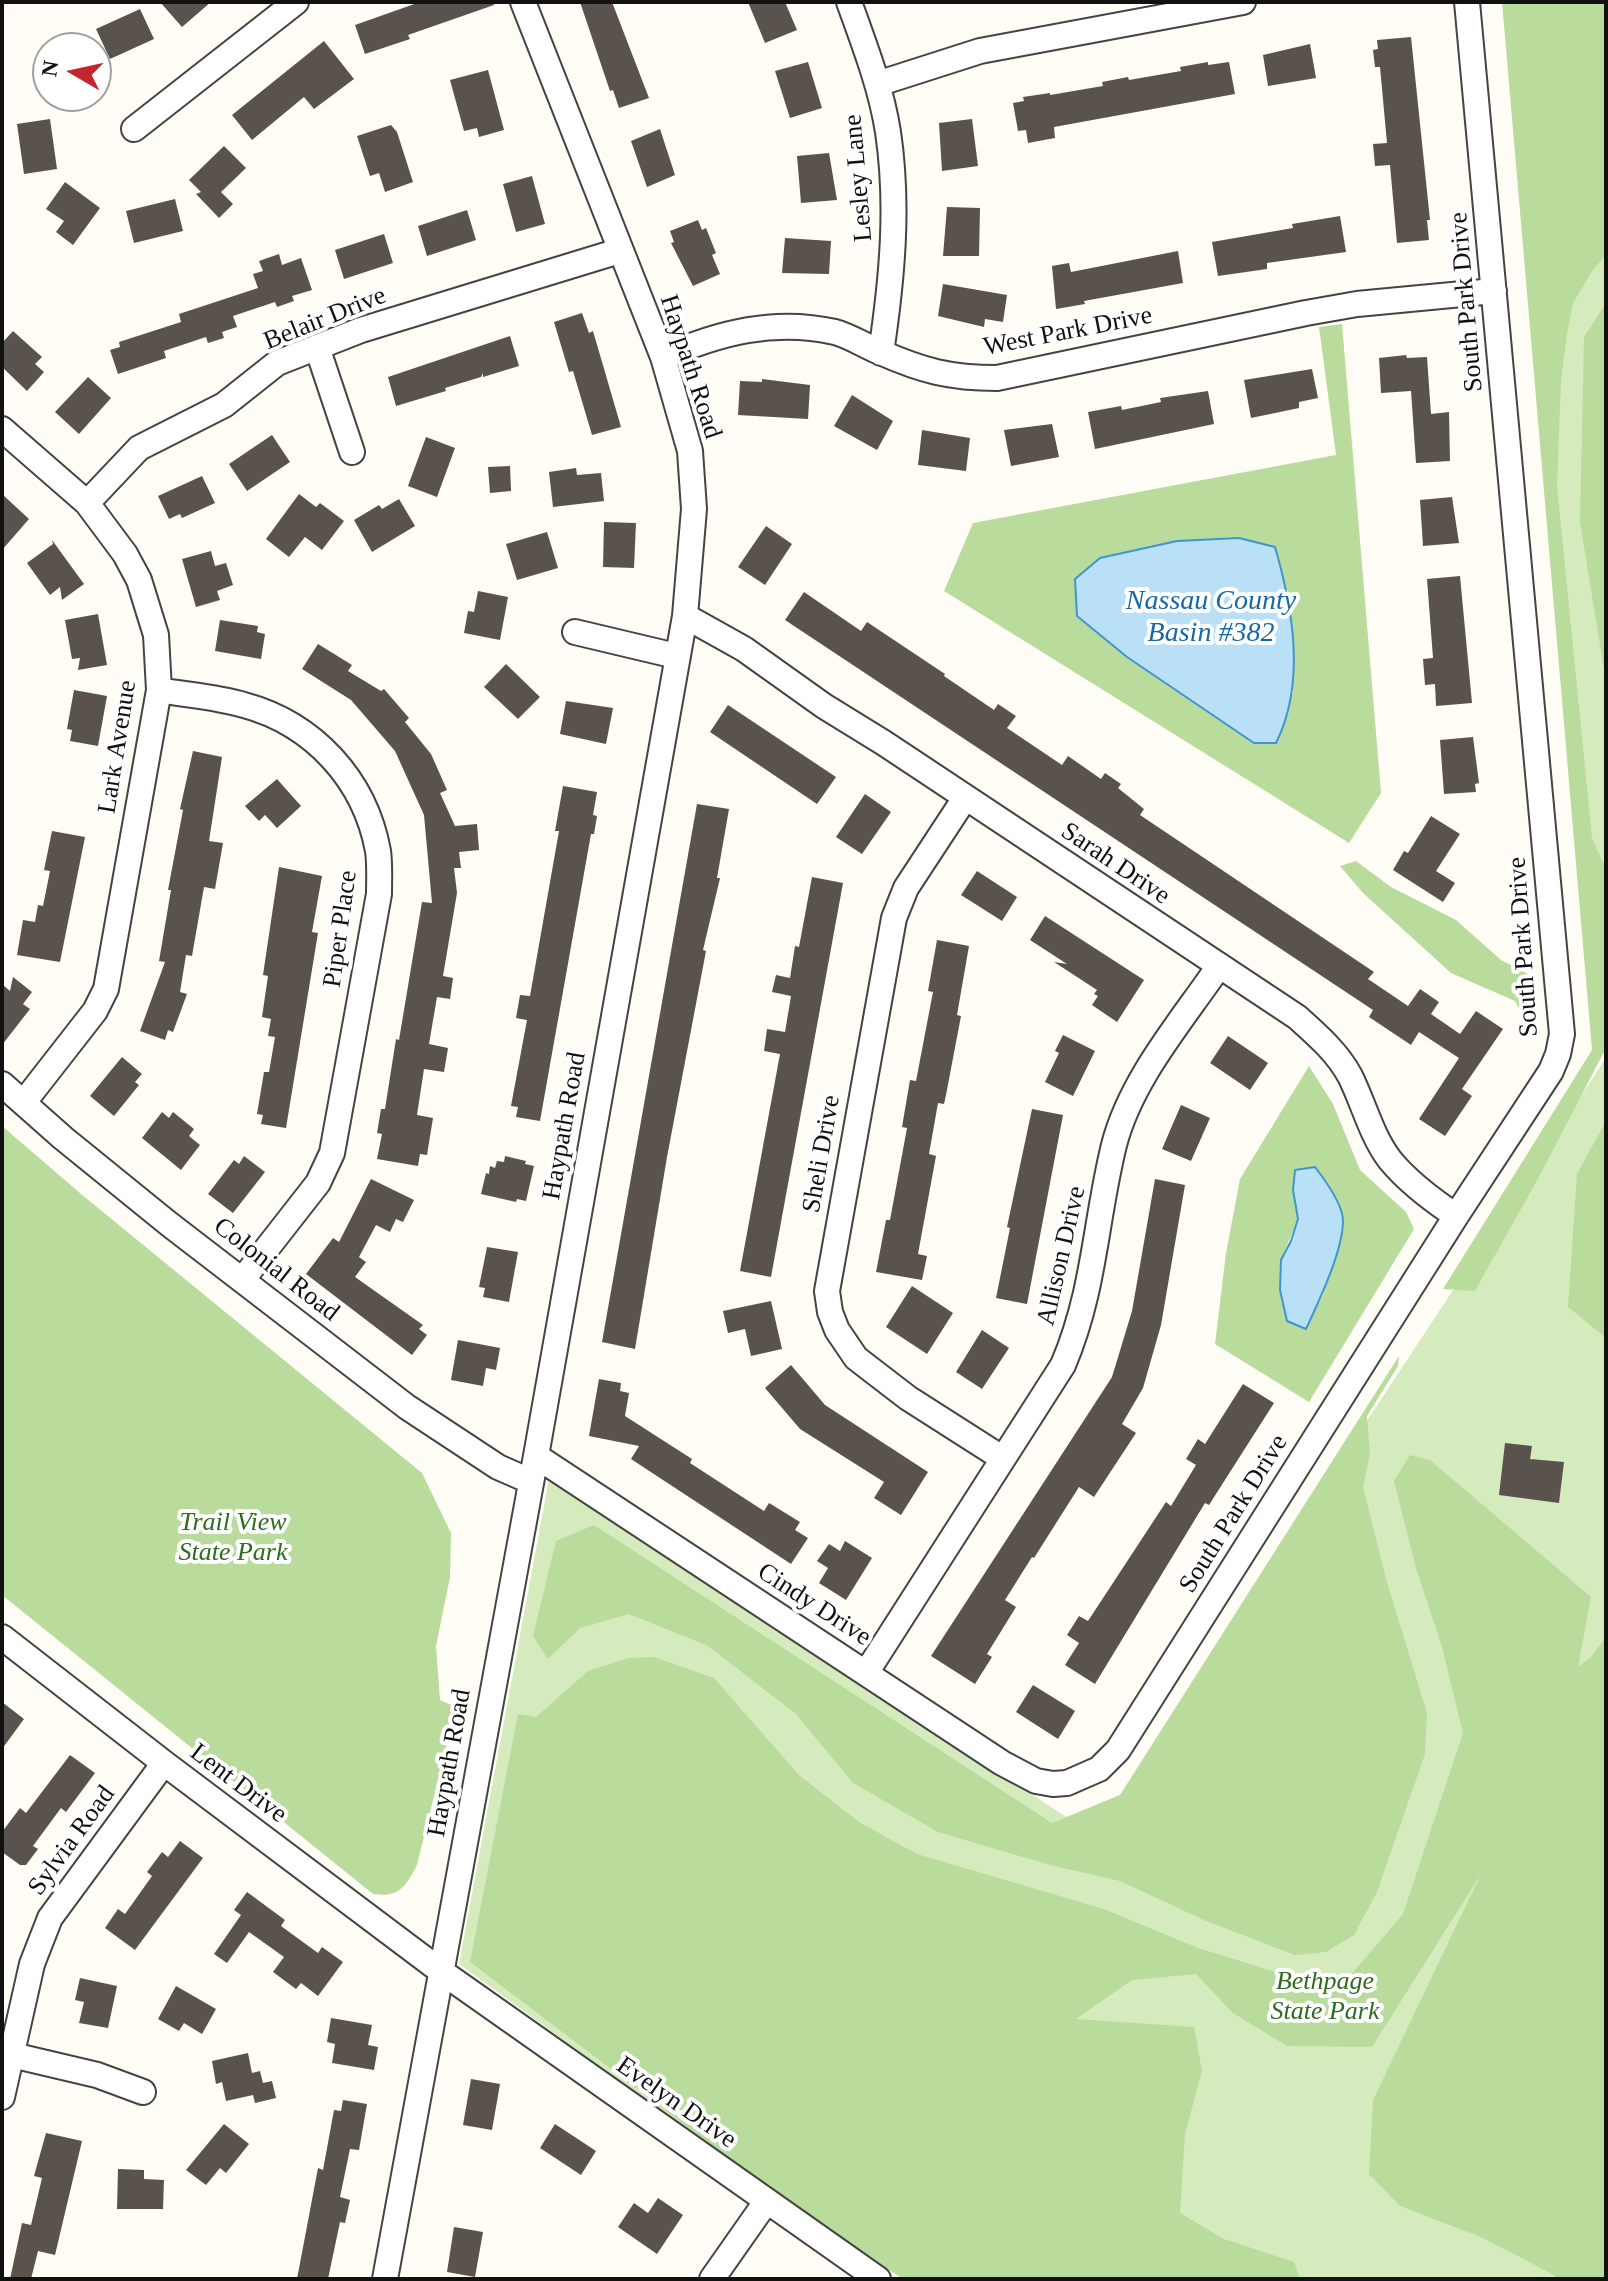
<!DOCTYPE html>
<html>
<head>
<meta charset="utf-8">
<style>
  body { margin:0 }
  #map { position:relative; width:1608px; height:2281px; overflow:hidden; background:#fffdf5; font-family:"Times New Roman",serif }
  canvas { display:block }
  .frame { position:absolute; inset:0; border:4px solid #111; pointer-events:none }
  .north { position:absolute; left:32px; top:32px; width:80px; height:80px; box-sizing:border-box; background:#fff; border:2px solid #a0a0a0; border-radius:50%; rotate:279deg; font-size:22px; font-weight:700; line-height:32px; text-align:center; color:#111 }
  .north::after { content:''; display:block; margin:auto; width:28px; height:36px; background:#c4262e; clip-path:polygon(50% 0,100% 100%,50% 72%,0 100%) }
</style>
</head>
<body>
<div id="map">
<canvas width="1608" height="2281"></canvas>
<div class="frame"></div>
<div class="north">N</div>
</div>
<script>
const g = document.querySelector('canvas').getContext('2d');
g.lineJoin = 'round';
function paint(path, color) {
  g.fillStyle = color;
  g.fill(path, 'evenodd');
}
function stroke(path, color, width, dash) {
  g.strokeStyle = color;
  g.lineWidth = width;
  g.lineCap = dash ? 'butt' : 'round';
  g.setLineDash(dash || []);
  g.stroke(path);
}
function write(font, color, halo, rows, align = 'center') {
  g.font = font + ' "Times New Roman",serif';
  g.lineWidth = 8;
  g.setLineDash([]);
  g.textBaseline = 'middle';
  g.strokeStyle = halo;
  g.fillStyle = color;
  for (const [text, x, y, turn = 0] of rows) {
    g.save();
    g.translate(x, y);
    g.rotate((+turn || 0) * Math.PI / 180);
    g.textAlign = isNaN(turn) ? turn : align;
    if (halo) g.strokeText(text, 0, 0);
    g.fillText(text, 0, 0);
    g.restore();
  }
}
const green = new Path2D(`
  M1503 2H1606V1030Z
  M1606 1058V2279H909L793 2207 459 1964 549 1479 1094 1835Z`);
const forest = new Path2D(`
  M1502 2H1606V255L1592 271 1573 303 1567 334 1561 380 1557 486 1592 838 1606 869V1048L1541 1173 1475 1291 1443 1289 1592 1050Z
  M1606 303V682L1580 522 1584 337Z
  M1342 324 1381 793 1349 843 944 591 973 523 1336 455 1319 327ZM1075 579 1288 590 1293 641V693L1254 743 1127 657 1077 616Z
  M1356 861 1391 887 1456 920 1501 960 1530 975 1531 1031 1515 1001 1451 973 1363 893 1340 866Z
  M1309 1066 1333 1104 1360 1170 1406 1212 1414 1229 1309 1402 1215 1344 1226 1253 1240 1179ZM1298 1219 1343 1220 1323 1295 1306 1329 1281 1260Z
  M1606 1121V1338L1568 1307 1577 1174Z
  M2 1126 81 1194 422 1473 451 1533 450 1577 436 1646 440 1700 456 1707 417 1865C406 1886 399 1898 373 1894L2 1595Z
  M1399 1356 1398 1366 1367 1416 1370 1454 1363 1487 1386 1579 1427 1713 1425 1754 1377 1892 1354 1935 1326 1952 1295 1955 1206 1921 1120 1881 1050 1865 938 1832 853 1783 796 1714 708 1646 629 1614 580 1628 548 1659 533 1636 556 1541 594 1525 1052 1823 1120 1795Z
  M1410 1455 1430 1460 1591 1597 1578 1667 1591 1657 1606 1637V2279H1557L1554 2275 1481 2237 1400 2206 1369 2174 1373 2100 1481 1874 1372 2047 1287 2046 1233 2013 1196 1974 1132 1980 1076 2019 1194 2027 1202 2071 1185 2134 1180 2213 1224 2239 1294 2262 1300 2279H903L793 2207 470 1962 518 1714 536 1717 588 1671 628 1658 654 1657 714 1678 799 1775 859 1822 917 1854 1104 1909 1198 1948 1337 1991 1403 1914 1463 1733 1442 1647 1416 1568 1394 1481Z`);
const water = new Path2D(`
  M1239 538 1275 547C1293 609 1306 683 1276 743H1254L1127 657 1077 616 1075 579 1100 558 1177 541Z
  M1315 1167C1325 1180 1344 1206 1343 1222 1342 1253 1319 1301 1306 1329L1287 1321 1280 1290 1281 1260 1291 1241 1298 1219 1293 1190 1295 1170Z`);
const building = new Path2D(`
  M160 2H211L182 27Z
  M420 2H493L494 5 408 35 410 39 365 54 355 25Z
  M580 2H612L649 98 619 108 613 90 610 91Z
  M748 2H785L797 30 765 43Z
  M140 9 154 39 110 59 96 29Z
  M1411 37 1430 220H1427L1429 240 1397 243 1390 165 1375 166 1373 144 1387 143 1380 67H1375L1373 50 1378 49 1377 40Z
  M324 41 354 79 314 109 304 97 252 140 232 115Z
  M1310 44 1316 78 1268 86 1263 55Z
  M808 62 822 108 790 118 775 71Z
  M1208 62V65L1229 62 1235 94 1054 127 1055 138 1028 143 1026 130 1018 131 1013 103 1024 101 1023 97 1050 93V95L1103 86 1102 82 1128 77 1129 80 1181 71 1180 67Z
  M488 70 504 130 479 137 477 128 464 131 450 80Z
  M50 119 57 169 24 174 17 124Z
  M972 119 978 166 942 171 939 123Z
  M391 125 397 132 413 182 385 192 379 173 370 176 357 136Z
  M660 129 675 175 647 187 631 141Z
  M224 146 246 168 221 192 233 204 219 218 196 194 201 192 189 180Z
  M829 153 837 200 801 203 797 156Z
  M532 176 545 224 516 232 503 184Z
  M65 182 100 208 73 245 56 232 64 221 46 209Z
  M175 199 183 231 134 243 126 211Z
  M947 207 980 208 979 256H943Z
  M467 210 476 240 427 256 418 226Z
  M1340 216 1346 252 1267 263V269L1218 276 1212 242 1293 228 1292 224Z
  M698 220 702 230 706 228 716 253 712 255 720 274 693 286 671 243 674 242 670 231Z
  M384 234 393 263 344 279 335 250Z
  M785 238 831 241 829 274 782 273Z
  M1178 251 1183 283 1084 301 1085 304 1056 309 1052 266 1069 263 1071 272Z
  M279 254 282 265 301 258 312 290 292 296 294 301 277 307 275 302 233 316 237 327 222 332 224 338 208 343 206 337 164 351 166 358 118 374 110 350 120 347 119 342 181 322 179 314 258 288 253 274 263 271 259 261Z
  M943 284 1007 295 1003 322 985 319 984 327 938 316Z
  M582 313 589 333 593 331 621 427 592 435 573 371 569 372 554 322Z
  M13 331 42 357 35 364 44 372 27 391 2 367V343Z
  M510 336 519 366 483 377V373L481 377 445 388 446 391 396 406 388 377Z
  M1406 355 1407 358 1427 357 1431 414 1449 412 1450 461 1416 463 1411 391 1381 393 1379 358Z
  M1312 369 1318 398 1299 402V408L1251 418 1244 380Z
  M88 377 111 398 79 434 55 412Z
  M762 379 810 385 808 419 738 415 740 381 762 382Z
  M1208 391 1214 424 1095 449 1088 412 1121 406 1122 410 1161 402 1160 398Z
  M852 395 893 421 877 450 834 426Z
  M1052 424 1059 457 1011 466 1004 430Z
  M922 430 970 438 966 471 918 465Z
  M272 435 290 462 247 491 229 464Z
  M426 437 455 448 437 497 408 486Z
  M510 466 511 491 490 493 488 467Z
  M576 468 577 475 601 473 604 501 553 507 549 472Z
  M202 476 215 503 182 518 180 514 169 519 158 496Z
  M2 494 29 519 2 550Z
  M299 494 316 507 320 503 344 521 322 550 305 537 289 557 266 539Z
  M1452 497 1459 543 1423 546 1420 500Z
  M399 499 415 526 372 552 354 520 379 505 382 509Z
  M604 522 636 523 634 568 603 567Z
  M766 526 792 544 765 585 738 567Z
  M547 532 558 568 517 580 506 544Z
  M52 540 84 584 62 600 60 587 50 595 27 563 53 544Z
  M211 551 215 566 226 563 233 585 217 591 220 600 196 607 182 559Z
  M1460 576 1472 703 1436 706 1435 684 1425 685 1423 659 1433 658 1427 579Z
  M478 591 508 597 500 640 464 633 468 611 474 612Z
  M804 592 861 631 867 622 945 674 944 676 994 710 998 704 1016 716 1007 728 1062 765 1068 756 1101 779 1105 773 1121 784 1118 788 1144 809 1140 815 1374 972 1368 979 1408 1006 1420 989 1439 1002 1431 1014 1460 1034 1476 1011 1503 1029 1462 1089 1472 1096 1445 1136 1419 1119 1459 1058 1419 1032 1411 1045 1369 1017 1373 1010 785 620Z
  M98 614 107 665 78 670 80 658 72 659 65 620Z
  M220 620 258 626 257 632 265 634 261 659 215 651Z
  M318 644 352 665 348 671 381 691 384 689 409 718 405 722 431 754 447 790 440 793 455 826 477 824 479 850 459 852 461 868H454L457 893 443 976 453 978 450 999 437 997 429 1044 448 1048 444 1072 424 1069 417 1115 433 1118 427 1155 420 1154 418 1166 377 1159 382 1134 377 1133 381 1109H385L396 1039 399 1040 422 902 432 903 424 815 395 751 351 700 302 669Z
  M506 664 540 697 518 719 484 687Z
  M74 690 107 696 98 746 70 741 72 730 67 729Z
  M566 701 613 708 606 744 560 734Z
  M728 705 836 777 817 804 710 732Z
  M1473 737 1479 783 1475 784 1476 792 1444 794 1440 740Z
  M193 751 222 757 209 841 223 843 215 889 204 887 192 956 186 955 180 992 187 994 173 1032 168 1030 165 1040 140 1031 165 962 159 961 171 890H168L183 810 180 809Z
  M277 779 301 806 277 828 265 815 259 821 245 806Z
  M563 786 597 792 593 815 597 816 594 834H591L540 1121 516 1117 518 1107 511 1106 527 1020 516 1018 520 995 530 996 559 831H555Z
  M865 794 891 812 862 854 836 837Z
  M697 804 729 809 717 878H720L703 950 706 951 667 1157 635 1349 602 1342Z
  M1431 816 1460 834 1436 871 1455 883 1443 902 1393 870 1404 851 1408 853Z
  M52 831 85 837 60 962 17 955 23 920 35 922 38 905 43 906 50 871 44 870Z
  M279 867 322 876 312 932 318 933 286 1128 261 1124 263 1115 257 1114 264 1072H269L275 1037 268 1036 271 1019 262 1017 268 976 263 975Z
  M977 871 1017 897 1002 921 961 895Z
  M812 877 843 883 771 1277 740 1271 780 1054 764 1051 767 1029 785 1032 791 996 772 992 776 975 790 978 795 946 799 947Z
  M1045 916 1144 980 1117 1022 1092 1005 1098 996 1094 994 1097 990 1054 962 1067 964 1030 940Z
  M937 940 969 946 957 1015 961 1016 946 1095 944 1104 938 1103 929 1154 936 1156 918 1254 927 1256 922 1280 876 1272 886 1220H890L907 1128 902 1127 910 1080 916 1081 933 992 928 991Z
  M13 977 32 992 23 1004 30 1009 2 1045V984L10 991Z
  M1063 1035 1095 1051 1073 1096 1045 1082 1059 1053 1055 1051Z
  M1228 1036 1268 1063 1250 1090 1210 1063Z
  M122 1057 142 1074 135 1082 139 1085 114 1116 90 1096Z
  M1181 1105 1210 1118 1191 1161 1162 1149Z
  M1032 1109 1063 1115 1027 1304 996 1298 1010 1228 1007 1227Z
  M162 1112 169 1118 173 1112 194 1129 189 1136 200 1145 181 1170 142 1138Z
  M244 1156 265 1172 233 1213 208 1194 234 1160 239 1164Z
  M505 1156 526 1161 525 1164 534 1166 526 1201 517 1199 516 1202 481 1194 486 1173 489 1174 490 1166 495 1168 497 1161 504 1162Z
  M371 1179 414 1200 403 1222 396 1219 390 1232 376 1225 359 1257 366 1262 355 1277 423 1325 419 1329 427 1335 412 1355 306 1274 333 1238 339 1242Z
  M1155 1179 1185 1185 1161 1325 1143 1388 1122 1424 1136 1433 1094 1497 1079 1487 1034 1558 1032 1557 1005 1600 1016 1607 987 1654 992 1657 975 1684 931 1656 1112 1377 1132 1311Z
  M487 1247 518 1252 509 1302 483 1297 485 1288 479 1287Z
  M912 1286 953 1313 927 1354 886 1327Z
  M771 1301 782 1349 751 1356 745 1329 728 1333 723 1311Z
  M982 1330 1009 1348 982 1389 956 1372Z
  M458 1340 500 1348 496 1370 486 1368 483 1386 451 1380Z
  M791 1365 825 1405 928 1472 901 1515 874 1498 884 1482 800 1429 765 1388Z
  M599 1379 621 1383 620 1391 629 1393 625 1416 692 1459 690 1463 764 1511 769 1503 800 1522 795 1530 808 1538 791 1564 631 1459 639 1446 589 1436Z
  M1243 1384 1274 1403 1209 1505 1205 1503 1095 1684 1065 1665 1079 1643 1067 1635 1079 1616 1088 1621 1166 1502 1171 1506 1196 1465 1186 1459 1198 1439 1205 1444Z
  M1505 1443 1532 1446 1530 1459 1564 1462 1559 1503 1499 1495Z
  M845 1541 872 1558 846 1600 819 1583 828 1568 817 1561 829 1544 840 1551Z
  M1033 1685 1075 1711 1058 1739 1016 1712Z
  M2 1702 24 1719 2 1749Z
  M70 1755 95 1773 66 1812 61 1808 33 1846 38 1849 26 1865H20L2 1852V1832L20 1808 26 1813Z
  M180 1841 203 1858 135 1950 105 1928 118 1909 125 1914 152 1876 147 1872 162 1852 168 1857Z
  M247 1892 285 1920 281 1926 318 1953 322 1947 343 1962 318 1996 301 1983 296 1989 273 1972 284 1957 249 1932 227 1963 214 1954 241 1915 234 1910Z
  M80 1978 117 1986 108 2028 79 2023 84 2002 75 2000Z
  M176 1986 216 2009 202 2034 184 2023 179 2031 158 2019Z
  M331 2018 372 2025 368 2045 378 2047 374 2070 332 2063 335 2044 327 2042Z
  M248 2053 252 2073 260 2071 263 2083 272 2081 276 2098 255 2103 253 2095 226 2101 222 2082 216 2084 212 2061Z
  M471 2079 500 2084 492 2130 463 2125Z
  M343 2100 367 2104 359 2150 350 2149 340 2197 350 2200 345 2223 340 2222 328 2279H297L318 2168 323 2170 334 2110 341 2111Z
  M224 2124 249 2144 226 2173 220 2168 206 2185 186 2170Z
  M555 2124 596 2151 581 2175 540 2148Z
  M46 2133 82 2141 55 2255 38 2251 31 2279H10L22 2223 31 2225 42 2178 34 2176Z
  M118 2169 144 2170V2179L164 2180 163 2209H117Z
  M658 2198 683 2215 657 2254 618 2227 634 2203 648 2213Z
  M454 2227 483 2232 475 2277 447 2272Z`);
const minor = new Path2D(`
  M849 2C864 44 881 87 888 132 899 206 892 279 881 353
  M877 84 980 51 1243 2
  M134 129 296 2
  M317 347 352 452
  M663 357C719 333 774 318 835 332 850 336 865 346 880 352 923 371 950 378 997 378L1306 313 1357 304 1494 291
  M2 429 87 503 125 554 139 580 156 635 159 690 106 989 95 1011 24 1102
  M87 503 139 448 224 405 277 363 361 330 619 251
  M685 616 744 649 824 706 884 743 1297 1017C1317 1035 1337 1052 1350 1076 1364 1104 1371 1135 1390 1160 1408 1182 1432 1200 1456 1216
  M575 632 676 656
  M159 690C187 695 217 697 244 705 314 724 365 780 378 851 380 865 379 880 379 894L332 1153 318 1183 243 1279
  M965 798 906 888 894 918 827 1291 830 1312 837 1330 856 1358 908 1398 1002 1458
  M2 1084 63 1138 169 1224 407 1407 498 1467 530 1481
  M536 1456 1002 1763 1036 1781 1053 1784 1067 1783 1099 1769 1118 1750 1456 1216 1551 1071 1558 1054 1562 1034 1467 2
  M2 1637 164 1763 442 1972 878 2279
  M866 1673 1063 1365C1095 1290 1095 1222 1114 1145 1131 1079 1181 1022 1219 966
  M12 2055 97 2075 143 2092
  M2 2097 32 1964 50 1918 164 1763
  M385 2279 536 1456 685 616 694 509 690 451 663 357 523 2
  M712 2279 766 2202`);
const streetNames = [
  ["Lesley Lane",859,178,-95],
  ["South Park Drive",1467,302,-95],
  ["Belair Drive",325,319,-22],
  ["West Park Drive",1068,332,-11],
  ["Haypath Road",690,367,72],
  ["Lark Avenue",118,747,-81],
  ["Sarah Drive",1115,864,34],
  ["Piper Place",341,929,-82],
  ["South Park Drive",1524,947,-94],
  ["Haypath Road",565,1126,-80],
  ["Sheli Drive",822,1154,-80],
  ["Allison Drive",1062,1256,-77],
  ["Colonial Road",276,1270,38],
  ["South Park Drive",1234,1514,-58],
  ["Cindy Drive",814,1605,33],
  ["Haypath Road",450,1763,-80],
  ["Lent Drive",238,1784,37],
  ["Sylvia Road",72,1841,-54],
  ["Evelyn Drive",676,2103,35]
];
const parkNames = [
  ["Trail View",233,1523],
  ["State Park",233,1553],
  ["Bethpage",1325,1982],
  ["State Park",1325,2012]
];
const waterNames = [
  ["Nassau County",1211,602],
  ["Basin #382",1211,634]
];
paint(green, '#d5ebbd');
paint(forest, '#b9dc9c');
paint(water, '#b9e0f7');
stroke(water, '#3f96cf', 2);
paint(building, '#5a524d');
stroke(minor, '#444', 28);
stroke(minor, '#fff', 24);
write('26px', '#111', '#fff', streetNames);
write('italic 26px', '#2f6b1f', '#fff', parkNames);
write('italic 28px', '#1768a6', '#fff', waterNames);
</script>
</body>
</html>
